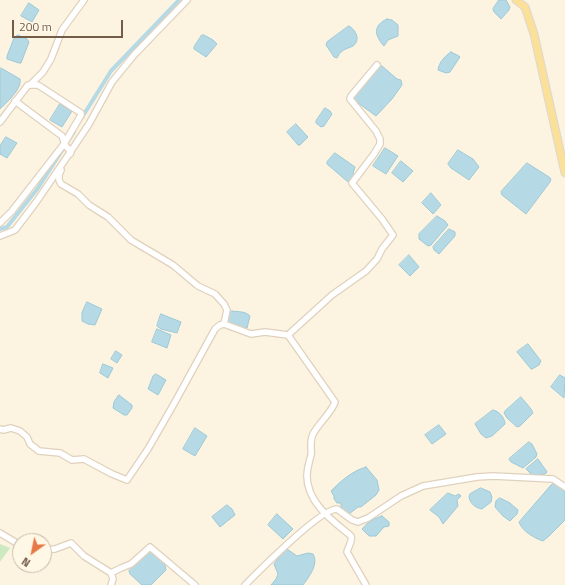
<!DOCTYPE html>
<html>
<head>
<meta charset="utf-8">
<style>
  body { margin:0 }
  #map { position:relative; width:565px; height:585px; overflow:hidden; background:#fcf4e1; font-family:"Titillium Web",sans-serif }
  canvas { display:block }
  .north { position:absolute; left:12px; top:533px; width:40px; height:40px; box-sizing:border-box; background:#fff8e7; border:1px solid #c7baa7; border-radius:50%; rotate:213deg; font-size:11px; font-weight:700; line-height:16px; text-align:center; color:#735c48 }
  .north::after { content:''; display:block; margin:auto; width:14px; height:18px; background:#e77946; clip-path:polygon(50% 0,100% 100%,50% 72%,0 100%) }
  .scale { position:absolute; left:12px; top:20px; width:111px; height:18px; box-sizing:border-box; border:2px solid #735c48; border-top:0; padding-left:5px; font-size:12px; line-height:14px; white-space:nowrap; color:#735c48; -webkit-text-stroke:3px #fff8e7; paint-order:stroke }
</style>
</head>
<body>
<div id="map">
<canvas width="565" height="585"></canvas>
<div class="north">N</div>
<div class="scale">200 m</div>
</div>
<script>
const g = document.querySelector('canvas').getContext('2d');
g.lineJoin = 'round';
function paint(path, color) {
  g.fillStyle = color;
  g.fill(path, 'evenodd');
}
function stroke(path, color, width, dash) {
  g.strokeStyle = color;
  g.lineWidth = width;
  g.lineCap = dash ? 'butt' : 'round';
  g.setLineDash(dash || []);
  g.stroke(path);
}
const green = new Path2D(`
  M0 544 10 548 0 562Z`);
const water = new Path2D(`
  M499 0H506L510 7 509 10 501 19 494 12 493 9Z
  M29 3 39 10 32 22 21 16Z
  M387 19 392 20 398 25V36L388 40 384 46C375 36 372 26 387 19Z
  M349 26C356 30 361 40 353 46 349 48 344 49 341 52 339 54 338 56 337 58L334 57 326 45 327 42Z
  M18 35 27 39 29 42 21 63H19L7 59V56L14 38Z
  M202 35H204L213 40 217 44 206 57 194 49V47Z
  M451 52 459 56 460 57 450 72 446 73 438 70C439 62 445 56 451 52Z
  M382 66 397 79 401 80 402 85 392 99 376 116 354 100 353 96 379 67Z
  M1 68 20 79C22 89 7 102 0 109V69Z
  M60 104 72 111 62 127 50 120Z
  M325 108 330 111 332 114 324 126 321 127 316 123V121Z
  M296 124 308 137 300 145H298L287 132Z
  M6 137 17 143 7 158 0 154V146Z
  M385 148 398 156 386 174 373 166Z
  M458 150 473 159 479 167 469 180 451 168 448 164Z
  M335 153 355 167 353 173 354 176 348 182 327 164V162Z
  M401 161 413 171 403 182 392 173Z
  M527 163 549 177 551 179 550 182 526 214 502 195 501 192Z
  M431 193 441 205 433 214 422 203Z
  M437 216 445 221 448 225 431 245 428 246 419 239V234Z
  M449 229 455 232V236L439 254 434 250 433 247Z
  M409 255 419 267 410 276 399 265Z
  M87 302 102 309 95 325 88 324 82 321V313Z
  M232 311C239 312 245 311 250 316L247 328 237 327 228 324 229 313Z
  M161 314 181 322 177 333 161 329 157 326Z
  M157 329 171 335 167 348 152 342Z
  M528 344 541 361 539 365 532 369H531L517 352Z
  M116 351 122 355 117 363 111 359Z
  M103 364 113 368 108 378 100 373Z
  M156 374 166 380 158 395 148 389 153 376Z
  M560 375 565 378 564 398 551 387Z
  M119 395 132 405V408L127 415H124L113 408 114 402Z
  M521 397 531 409 533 413 520 426 517 427 507 418 504 413 505 411Z
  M493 410C499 411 505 418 505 424L492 436 486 438 481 434 475 424Z
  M439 425 446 434 432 444 425 435Z
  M195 428 207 436 195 456 183 449Z
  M529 442 532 444 537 454 536 457 523 468 511 462 509 459Z
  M538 459 547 472 545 474 532 475 526 469Z
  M366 467 377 480 379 490 376 495 361 507H358L349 514 341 508V503H337L334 499V496L331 491C341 481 352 471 366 467Z
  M555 483 565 489V520L549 536 543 541C534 538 522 531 519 522L551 485Z
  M481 488 490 492 492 497 491 502 482 509C475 508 470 503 469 497L470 494Z
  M448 493 455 496 459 494 461 496 457 500 458 506 443 524 439 517 430 510Z
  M500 498 510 503 518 510 517 514 510 521 503 516 495 507 496 501Z
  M227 505 232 509 235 515 220 527 212 517Z
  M277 514 293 529 283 539 268 525Z
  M382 516 389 522V526L384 527 376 536H369L362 529C368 522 373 519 382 516Z
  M150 549 164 561 166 570 151 585H142L130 574 129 571Z
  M287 549 297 556 308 553 313 554C319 564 309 577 303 585H271L276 579 278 574 274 564 283 552Z`);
const canal = new Path2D(`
  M81 119 111 71 179 0
  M0 229 7 227 38 188 74 132`);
const minor = new Path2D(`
  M30 85 43 72 51 59 62 30 84 0
  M15 101 62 136 64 142
  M0 122 28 85H38L81 113V115L64 144 12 211 0 223
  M64 144 71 152 70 154
  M61 170 59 175V180L61 184 78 194 89 205 108 217 131 240 173 265 198 286 215 294 224 304 227 310 224 324
  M0 236 15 230 37 201 69 154 89 124 112 82 134 55 187 0
  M288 335 332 295 366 271 377 259 382 249 393 235 382 219 352 183 374 154 380 144V139L376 131 350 99 351 96 377 65
  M0 429 3 430 11 428 20 431 27 437 30 444 39 451 60 453 72 460 84 459 112 474 127 480 148 449 175 402 215 329 220 325 224 324 251 334 265 332 288 335 335 402C332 412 318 424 313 434 309 442 312 448 311 455 309 462 307 469 307 476 307 503 333 521 351 536 353 541 348 547 347 552L366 585
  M0 533 20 545
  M44 550 55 549 71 543 84 556 111 573 121 568 131 564 150 547 195 585
  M111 573 113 579 111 585
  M245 585C260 570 320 509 337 509L352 520 358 522 368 518 401 496 423 486 477 477 493 476 553 479 565 487`);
const major = new Path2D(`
  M516 0 525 7 534 34 565 173`);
paint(green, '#cde9c0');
paint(water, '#b6dae5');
stroke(water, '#9cc8d7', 1);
stroke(canal, '#b6dae5', 4);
stroke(minor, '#e0d1bd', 8);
stroke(major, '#ddd8d3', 9);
stroke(minor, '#fff', 5.5);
stroke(major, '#fbe099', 7);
</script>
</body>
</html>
